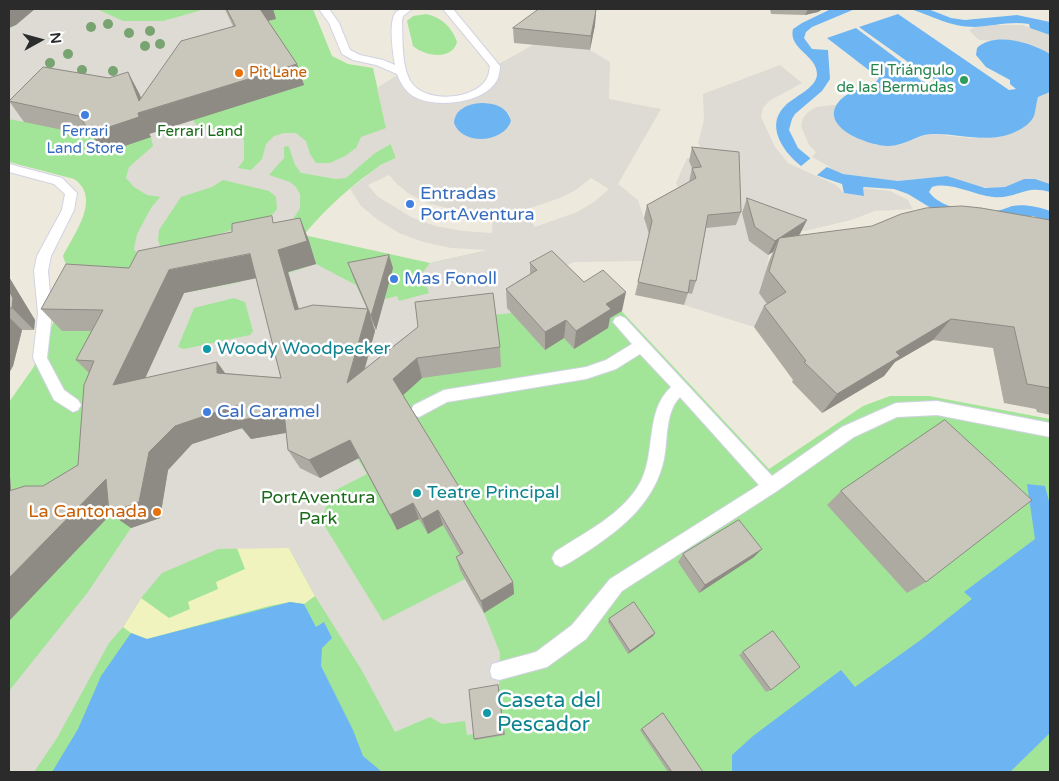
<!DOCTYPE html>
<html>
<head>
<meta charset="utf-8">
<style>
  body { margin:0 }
  #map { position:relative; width:1059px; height:781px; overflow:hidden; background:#edeadd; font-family:"Varela Round",sans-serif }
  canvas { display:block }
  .frame { position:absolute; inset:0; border:10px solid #2b2b2b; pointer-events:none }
  .north { position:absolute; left:15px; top:15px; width:50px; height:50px; -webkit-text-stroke:4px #fff; paint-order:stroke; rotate:83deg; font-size:14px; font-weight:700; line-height:20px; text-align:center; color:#2b2b2b }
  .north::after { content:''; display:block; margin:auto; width:18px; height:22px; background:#2b2b2b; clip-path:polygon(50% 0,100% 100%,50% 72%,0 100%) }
</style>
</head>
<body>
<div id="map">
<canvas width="1059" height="781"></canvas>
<div class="frame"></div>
<div class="north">N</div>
</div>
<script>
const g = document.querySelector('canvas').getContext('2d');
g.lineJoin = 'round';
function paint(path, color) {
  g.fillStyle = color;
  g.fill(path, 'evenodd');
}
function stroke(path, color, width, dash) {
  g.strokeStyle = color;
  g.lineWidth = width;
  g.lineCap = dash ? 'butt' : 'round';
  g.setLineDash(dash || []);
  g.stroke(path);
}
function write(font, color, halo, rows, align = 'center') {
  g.font = font + ' "Varela Round",sans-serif';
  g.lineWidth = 5;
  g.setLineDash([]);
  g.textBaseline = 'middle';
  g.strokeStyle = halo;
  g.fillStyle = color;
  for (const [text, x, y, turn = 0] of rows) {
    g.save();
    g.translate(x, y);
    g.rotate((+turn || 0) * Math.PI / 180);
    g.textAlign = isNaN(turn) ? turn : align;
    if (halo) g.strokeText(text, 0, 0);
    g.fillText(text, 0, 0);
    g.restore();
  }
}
const green = new Path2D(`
  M9 9H313L332 56 348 64 373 68 388 136 396 158C364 172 326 208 304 235L430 263 489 250 552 270 601 289 769 469 863 406 890 396H929L1050 419V772H9V402L33 368 73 278 70 277 63 256C74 234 102 198 74 179L9 162Z
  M426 14C441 17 452 27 457 42 452 61 424 56 413 46L407 21 413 16Z`);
const sand = new Path2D(`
  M237 548H289L315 596 304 604 290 602 269 606 147 639 131 633 123 627 141 598 169 618 190 609 188 602 218 589 216 582 245 569Z`);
const plaza = new Path2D(`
  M33 9H97L123 21H163L202 10 225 9 243 46 193 120 199 129H232L240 133 244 141V160L238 168 251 170 262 159 266 144 274 136 284 133H296L306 141 310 154 316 163H330L345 156 356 148 361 137 386 128 377 88 402 72 414 91 444 99 479 92 495 66 533 45 554 47 570 37 567 48 590 50 610 62 609 99 661 109 618 184 638 200 649 234 681 196 676 183 687 158 704 156 698 143 704 120 703 94 780 65 802 83 769 101 763 108 761 117 775 147 788 163 836 185 844 193 863 196V188L890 191 908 200 913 209 875 211 851 220 805 231 785 228 749 241 769 255 766 271 768 318 754 327 684 305 643 261 575 262 552 270 512 304 511 313 494 315 368 392 305 331 288 273 316 264 356 285 365 304 397 296 399 301 429 293 422 273 430 263 487 250 451 248 423 242 399 233 378 220 361 206 350 189 380 165 396 158 391 144 375 153 346 178 336 179 301 173 295 165 289 147 287 146 284 147V158L269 175 290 182 296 187 300 194V208L292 221 142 261 134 249 137 234 151 208 160 197 147 195 134 187 126 178 129 167 153 146 151 137 136 109 24 122 9 119V28L16 25ZM481 103 491 104 504 109 509 114 511 121 498 135 483 139 468 137 460 132 454 123 455 117 462 108ZM389 175 397 184 408 193 427 203 447 208 493 214 492 233 463 231 435 226 411 217 377 196 368 185ZM591 178 609 189 594 202 577 212 535 227 524 210 560 198 576 190ZM223 180 269 191 276 197 277 209 273 214 265 219 210 237 161 249 158 240 159 230 181 197 212 187Z
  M991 25H1022L1050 35V54L1037 47 1019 42 979 40 969 30 975 27Z
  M1050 92V184L1035 179H1024L1005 187 993 188 974 186 947 176 899 181 843 174 832 171 828 166 812 157 816 152 809 145 801 126 803 118 808 112 816 107 832 105H836L835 116 844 130 859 139 876 145H900L919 137 931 134 971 138H993L1012 133 1026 126 1038 97Z
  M239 262 261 275 314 377 112 388 184 293 241 282ZM234 298 245 302 253 331 250 335 184 349 178 347 194 308Z
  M251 428H282L357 458 367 474 332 492 321 520 383 621 465 579 484 613 500 653 499 687 475 734 467 735 465 721 442 724 430 717 395 732 361 669 315 596 289 548 218 549 162 573 141 598 123 627 109 643 57 738 34 772H9V691L88 592 131 528 160 518 168 470 192 444 235 430Z`);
const water = new Path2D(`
  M831 9H855L812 27 806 32 804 38 812 49 828 50 830 79 822 91 795 114 792 119 789 130 798 148 815 162 843 174 898 181 947 176 985 188 1005 187 1024 179H1035L1050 184V192C1024 184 1018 199 993 197 973 195 950 181 932 187L929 192C941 209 974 213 994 211 1000 211 1006 208 1012 206 1025 204 1039 207 1050 211V222L1033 216H944L908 194 894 189 864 187 863 188 864 196 844 193 842 184C831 180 820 177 810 172 789 160 762 128 785 106 793 97 817 88 817 74 817 55 788 49 793 29L802 23Z
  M910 9H928L951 18 965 20 1017 15 1050 22V35L1030 28 1029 24C1010 21 994 26 975 27 950 27 933 16 910 9Z
  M898 14 1009 90 1016 89 1010 84V80L986 67 976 55 977 48C995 31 1032 43 1050 54V92L1038 97C1036 103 1036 110 1034 116 1032 121 1026 126 1021 129 992 146 962 133 931 134 916 135 905 146 888 146 871 146 821 129 837 104 845 92 863 88 876 82L879 78 827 38 856 28 904 64 920 80 927 83 933 82 934 79 927 72 908 62 859 27Z
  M481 103C494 103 507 106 511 121 504 143 462 146 454 123 455 109 468 104 481 103Z
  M1027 484 1045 486 1050 505V733L1010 772H732V755L753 736 841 670 855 687 922 639 972 599 964 592 1035 539Z
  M290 602 304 604 316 627 324 622 332 638 322 648 321 666 353 730 363 756 382 772H52L78 729 101 676 131 633 147 639Z`);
const pier = new Path2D(`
  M812 157 828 166 816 176 800 167Z`);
const service = new Path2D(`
  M319 9H329L339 23 350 50 360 55 383 60 395 65C393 54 388 21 396 12 401 8 406 9 412 9L403 16 402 21C403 40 401 65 411 82 425 104 476 100 487 78 489 75 489 70 490 66L443 9H453L500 66C500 70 499 74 498 78 487 104 434 109 413 96 405 91 400 82 397 74L376 65 353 60 342 54 329 23Z
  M9 164 62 178 77 193 74 210 51 256 48 271 52 314 47 358 64 390 78 400 81 405 78 410 73 412 54 400 33 358 38 314 34 271 37 256 62 210 65 194 54 184 9 172Z
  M620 316 625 318 772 476 842 427 896 403 937 401 1050 423V437L937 415 897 417 854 437 777 491 622 591 586 639 547 667 499 680 492 678 490 671 492 664 536 652 572 625 610 579 759 485 680 397C665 412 668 439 664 459 655 501 625 526 591 549 581 555 572 562 561 567L555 564 552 558 555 552C585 532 624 514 641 481 656 451 645 411 671 387L640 354 616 369 586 379 447 402 419 417 414 415 411 410 414 405 444 390 586 367 606 360 632 344 613 322 615 318Z`);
const trees = [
  [108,24],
  [91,27],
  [150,31],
  [129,33],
  [160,44],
  [145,46],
  [68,54],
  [50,63],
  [82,70],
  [113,71]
];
const wall = new Path2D(`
  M225 9H273L276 19 268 21 297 64 304 85 149 134 151 137 104 153 92 136 24 122 9 101 109 78 139 93 141 98 233 26Z
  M770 9H823L818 12 805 15 771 14Z
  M596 10 595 25 590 50 514 43 513 28Z
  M692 147 741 212 736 225 706 228 696 281 692 294 688 293 684 305 635 295 649 234 644 218 647 205 689 182 692 168 689 161Z
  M747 198 800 234 797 236 1050 220V415L1037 412 1036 409 1004 403 993 348 933 340 895 362 884 376 822 413 792 382 793 380 754 327 764 306 767 304 759 293 769 261 773 252 768 255 749 241 742 213Z
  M300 218 309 241 316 264 288 272 299 309H367L353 277 348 263 393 268 376 330 373 323 375 331 365 369 418 327 500 347 501 367 422 378 403 395 464 495 465 503 513 582 514 594 484 613 460 570 456 557 460 555 443 525 428 534 419 519 397 530 359 458 320 478 300 468 288 450 286 433 251 439 242 428 192 444 168 470 160 518 131 528 111 514 9 621V464L11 490 43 486 78 465 89 373 76 360 91 331H62L41 309 129 268 232 232ZM256 278 281 378 225 373 217 362 145 378 184 293Z
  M530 263 584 282 622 311 610 318 608 328 574 349 564 338 545 350 507 308 506 289 530 274Z
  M9 277 35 320 34 330H22L13 366 9 373Z
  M841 491 926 582 907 593 827 505Z
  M683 554 754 557 699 593 678 562Z
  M609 619 655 633 653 636 628 654 608 622Z
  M773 631 771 690 766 692 739 655Z
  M498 685 505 735 475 740 474 739Z
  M663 713 703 772H668L640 730Z`);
const shadedWall = new Path2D(`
  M9 9H35L16 25 9 28Z
  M258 9H273L276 19 262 22Z
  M808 9H823L818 12 805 15Z
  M596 10 595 25 590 50 591 36Z
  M297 64 304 85 149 134 151 137 104 153 91 133 138 113 139 101 128 72 139 93 146 111Z
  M300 218 309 241 316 264 288 272 305 331 295 310 278 250Z
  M807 220 800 234 775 251 779 238 773 252 768 255 775 241Z
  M250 254 262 277 184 293 133 405 113 385 169 270Z
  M389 255 393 268 376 330 371 316Z
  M9 277 35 320 34 330 12 308 9 291Z
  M626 292 622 311 610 318 608 328 574 349 576 331 606 304Z
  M368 309 375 331 355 402 347 383Z
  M9 317 22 330 13 366 9 373Z
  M951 319 933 340 895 362 884 376 822 413 837 394 896 352Z
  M566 320 564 338 545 350V332Z
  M417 358 422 378 400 398 393 379Z
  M217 362 232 383 217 373Z
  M237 405 284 412 296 431 251 439 242 428 192 444 168 470 160 518 131 528 111 514 9 621V578L106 479 149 452 175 426Z
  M350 440 359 458 320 478 309 460Z
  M9 464 13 513 9 511Z
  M413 503 419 519 397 530 390 515Z
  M438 510 443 525 428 534 422 519Z
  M762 549 754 557 699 593 705 585Z
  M513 582 514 594 484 613 481 601Z
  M655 633 653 636 628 654 630 651Z`);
const building = new Path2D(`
  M227 9H260L297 64 138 113 139 117 91 133 79 116 9 101 43 67 109 78 128 72 139 101 181 41 235 26Z
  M539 9H592L596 10 591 36 513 28Z
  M692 147 739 152 741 212 708 215 696 281 690 280 688 293 638 282 652 221 647 205 696 178 692 168 701 167Z
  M747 198 807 220 775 241 755 227Z
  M962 206 981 208 1050 220V388L1027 384 1014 327 951 319 896 352 900 356 837 394 804 362 806 361 764 306 786 292 769 271 779 238 872 226 901 214 926 208Z
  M272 216 273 223 300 218 307 241 278 250 295 310 313 305 368 309 347 383 418 327 415 302 493 293 500 347 417 358 393 379 464 495 461 497 513 582 481 601 456 557 463 553 438 510 422 519 413 503 390 515 350 440 309 460 288 450 284 412 237 421V405L175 426 149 452 139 502 109 513 106 479 9 578V491L25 486H43L78 465 84 385 94 361 76 360 103 310 41 309 66 264 129 268 138 251 232 232V224ZM250 254 281 378 217 373V362L113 385 169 270Z
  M552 251 584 282 603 270 626 292 606 304 611 309 576 331 566 320 545 332 506 289 537 270 530 263Z
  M389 255 371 316 348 263Z
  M9 291 13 298 12 308H9Z
  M945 420 1032 500 926 582 841 491Z
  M739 520 762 549 705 585 683 554Z
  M634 602 655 633 630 651 609 619Z
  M773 631 800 667 771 690 743 652Z
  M498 685 504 734 474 739 469 690Z
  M663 713 703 772H672L642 729Z`);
const markers = [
  [239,73,5,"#e8710a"],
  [964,80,5,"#2e9e5b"],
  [85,115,5,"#3f7fe0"],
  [410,204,5,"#3f7fe0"],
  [394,279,5,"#3f7fe0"],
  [207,349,5,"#0f9aa8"],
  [207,412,5,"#3f7fe0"],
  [417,493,5,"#0f9aa8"],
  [157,512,5,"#e8710a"],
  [487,713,5,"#0f9aa8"]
];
const farLeisurenames = [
  ["El Triángulo",954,71],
  ["de las Bermudas",954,88]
];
const farFoodnames = [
  ["Pit Lane",249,73]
];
const farShopnames = [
  ["Ferrari",85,132],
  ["Land Store",85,149]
];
const farParknames = [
  ["Ferrari Land",200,132]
];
const shopNames = [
  ["Entradas",420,194],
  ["PortAventura",420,215],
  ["Mas Fonoll",404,279],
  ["Cal Caramel",217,412]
];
const cultureNames = [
  ["Woody Woodpecker",217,349],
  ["Teatre Principal",427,493]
];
const parkNames = [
  ["PortAventura",318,498],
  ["Park",318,519]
];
const foodNames = [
  ["La Cantonada",147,512]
];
const nearCulturenames = [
  ["Caseta del",497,701],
  ["Pescador",497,725]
];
paint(green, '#a3e598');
paint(sand, '#f1f3bf');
paint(plaza, '#dddbd4');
paint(water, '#6db5f2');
paint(pier, '#edeadd');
stroke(service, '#d2d2e4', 2);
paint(service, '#fff');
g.fillStyle = '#78a471';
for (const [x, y] of trees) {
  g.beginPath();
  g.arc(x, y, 5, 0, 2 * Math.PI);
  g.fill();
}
paint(wall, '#adaaa2');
paint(shadedWall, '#8d8b84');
paint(building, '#c9c6bc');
stroke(building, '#8d8b84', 1);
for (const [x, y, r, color] of markers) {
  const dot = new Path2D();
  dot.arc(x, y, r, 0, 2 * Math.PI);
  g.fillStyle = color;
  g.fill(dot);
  stroke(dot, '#fff', 2);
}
write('15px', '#27864d', '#fff', farLeisurenames, 'right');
write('15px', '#c56008', '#fff', farFoodnames, 'left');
write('15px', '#366cbe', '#fff', farShopnames);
write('15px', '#196b18', '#fff', farParknames);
write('18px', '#366cbe', '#fff', shopNames, 'left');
write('18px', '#0d838f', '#fff', cultureNames, 'left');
write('18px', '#196b18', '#fff', parkNames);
write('18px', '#c56008', '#fff', foodNames, 'right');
write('21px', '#0d838f', '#fff', nearCulturenames, 'left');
</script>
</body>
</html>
